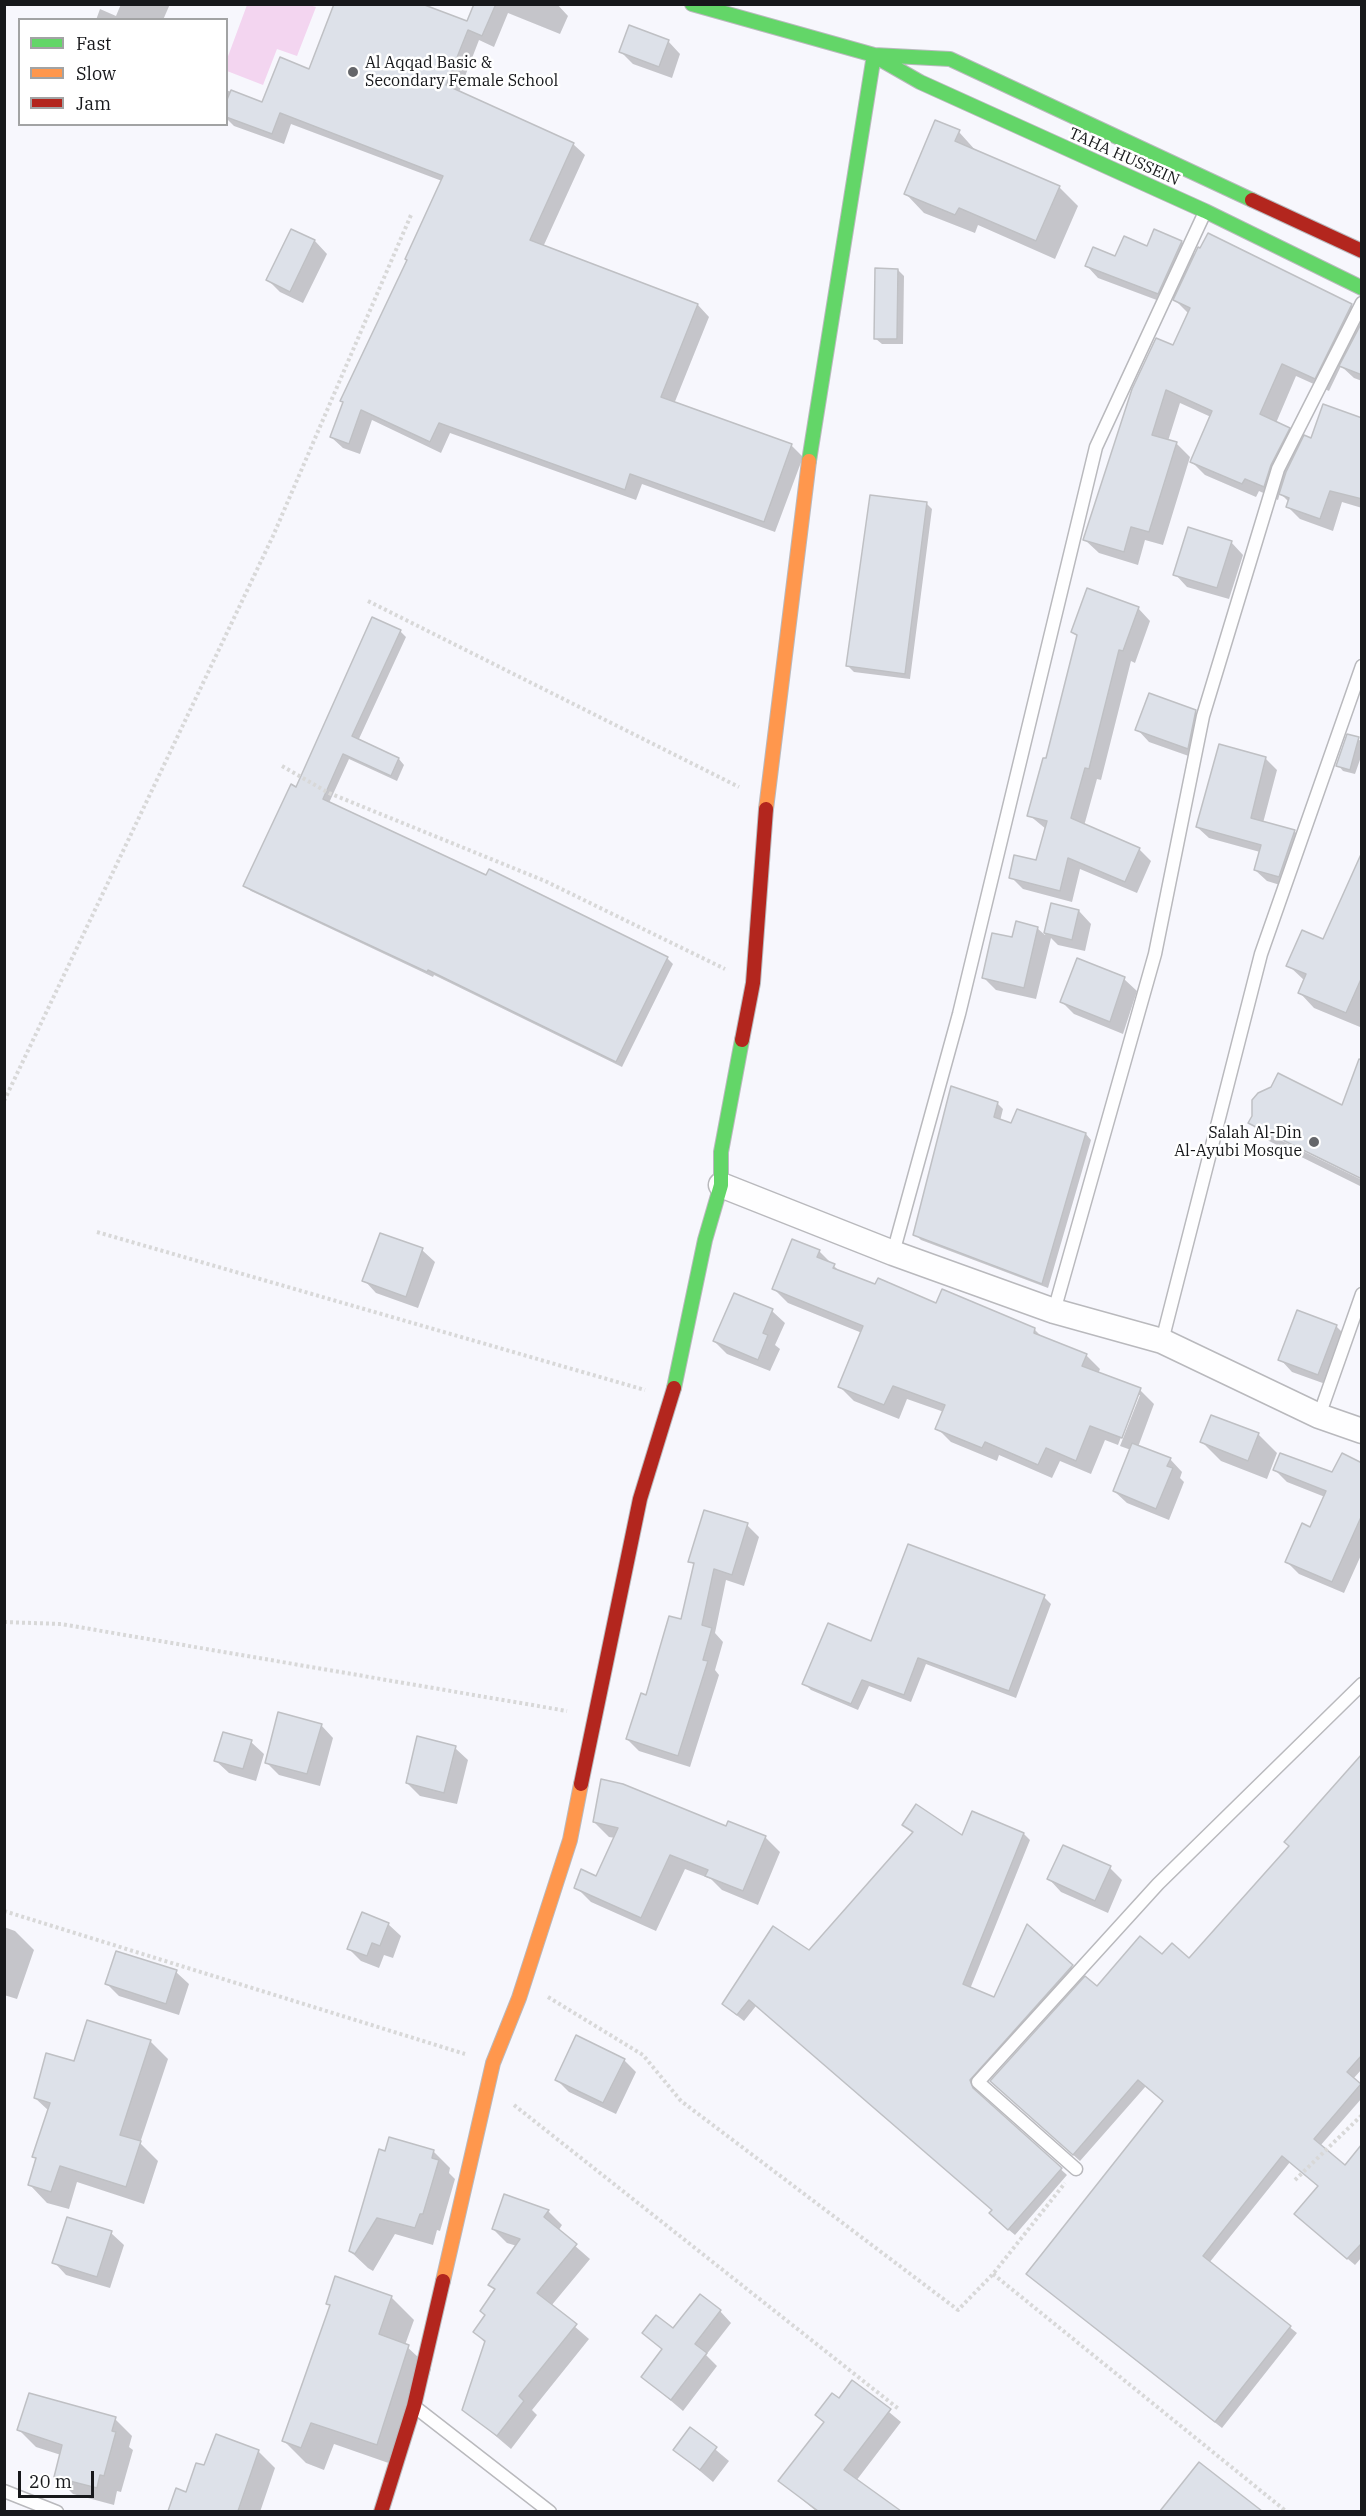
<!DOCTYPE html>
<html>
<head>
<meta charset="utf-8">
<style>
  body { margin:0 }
  #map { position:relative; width:1366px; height:2516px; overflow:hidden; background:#f7f7fd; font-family:"IBM Plex Serif",serif }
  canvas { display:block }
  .frame { position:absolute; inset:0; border:6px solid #17181b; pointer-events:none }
  .legend { position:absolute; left:18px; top:18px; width:210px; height:108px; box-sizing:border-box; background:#fff; border:2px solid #a2a3a4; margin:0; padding:8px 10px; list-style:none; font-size:18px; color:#17181b }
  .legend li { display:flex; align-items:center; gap:12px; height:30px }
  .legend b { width:30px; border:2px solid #a2a3a4 }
  .scale { position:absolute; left:18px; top:2471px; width:76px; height:27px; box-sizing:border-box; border:3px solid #17181b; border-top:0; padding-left:8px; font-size:18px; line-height:21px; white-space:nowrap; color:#17181b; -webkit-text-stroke:4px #fff; paint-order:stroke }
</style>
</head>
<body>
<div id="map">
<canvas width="1366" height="2516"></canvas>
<div class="frame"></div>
<ul class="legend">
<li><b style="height:8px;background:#63d668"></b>Fast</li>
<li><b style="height:8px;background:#ff974d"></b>Slow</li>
<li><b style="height:8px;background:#b3261e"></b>Jam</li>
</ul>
<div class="scale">20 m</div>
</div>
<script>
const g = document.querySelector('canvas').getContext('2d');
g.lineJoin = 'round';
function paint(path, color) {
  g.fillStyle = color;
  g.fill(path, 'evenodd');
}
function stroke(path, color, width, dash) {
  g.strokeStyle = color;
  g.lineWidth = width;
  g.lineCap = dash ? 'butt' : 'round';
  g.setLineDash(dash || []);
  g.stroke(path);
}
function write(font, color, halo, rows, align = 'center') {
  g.font = font + ' "IBM Plex Serif",serif';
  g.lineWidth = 5;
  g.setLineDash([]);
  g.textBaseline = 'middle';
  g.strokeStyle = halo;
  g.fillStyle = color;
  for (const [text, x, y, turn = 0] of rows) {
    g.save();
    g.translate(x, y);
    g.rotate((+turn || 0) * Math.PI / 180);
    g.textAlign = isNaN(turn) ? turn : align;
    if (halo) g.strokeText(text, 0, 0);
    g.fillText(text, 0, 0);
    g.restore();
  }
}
const green = new Path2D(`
  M309 5 316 7 297 56 277 49 263 85 227 71V59L247 5Z`);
const shadow = new Path2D(`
  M121 4H170L163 20H96L100 9 116 16Z
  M475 4H557L568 16 560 34 508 13 494 47 479 40 459 92 573 144 585 155 543 247 698 305 709 317 674 404 791 445 803 457 775 532 642 484 636 500 450 433 441 453 372 420 360 454 343 448 331 437 442 181 291 124 284 144 234 126 226 118V90L263 104 310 70 468 23Z
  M668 41 680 54 672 78 633 64 621 52Z
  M959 132 977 152 1059 187 1078 206 1055 259 978 225 975 233 924 213 906 194Z
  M292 231 315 241 327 254 303 303 280 292 268 280Z
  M1155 231 1182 242 1195 256 1351 305 1362 316V381L1354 378 1341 366 1329 391 1296 376 1276 423 1289 429 1302 443 1362 419V508L1342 502 1333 531 1300 519 1287 506 1289 502 1280 493 1278 500 1259 491 1256 497 1205 475 1191 461 1211 417 1180 403 1168 441 1176 443 1190 457 1163 545 1145 540 1138 565 1099 553 1085 540 1189 314 1173 298 1170 305 1098 278 1087 266 1148 248Z
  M898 270 904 276 903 344H882L876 339Z
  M926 503 932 509 910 679 854 672 848 666Z
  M1231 542 1243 555 1229 599 1187 587 1175 574Z
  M1138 608 1150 621 1135 663 1131 661 1101 780 1097 779 1084 826 1139 849 1151 861 1137 893 1080 869 1072 902 1023 889 1011 877 1038 862 1046 829 1029 815 1047 760 1078 637 1072 632Z
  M400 631 406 637 358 741 399 759 404 765 397 781 349 759 329 803 667 958 673 964 622 1067 434 975 433 977 251 891 245 886 297 789Z
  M1195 712 1208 724 1200 760 1149 742 1137 729Z
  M1358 739 1362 742V754L1355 774 1343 771 1338 765Z
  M1220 746 1266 759 1277 770 1263 823 1294 831 1306 842 1290 888 1267 881 1255 870 1260 852 1209 838 1197 827Z
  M1362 855V1025L1360 1027 1314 1008 1300 993 1305 981 1288 965 1324 941Z
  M1052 905 1079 911 1091 924 1085 951 1058 945 1051 938 1036 999 996 990 983 977 1013 939 1037 928 1045 935Z
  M1124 979 1137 991 1123 1034 1074 1014 1061 1001Z
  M997 1103 1003 1109 1000 1121 1086 1134 1091 1140 1048 1288 921 1240 915 1234Z
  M1254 1116 1362 1177 1270 1132V1135L1362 1180V1187L1269 1141 1250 1123Z
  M422 1250 435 1262 418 1308 376 1293 364 1280Z
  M819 1251 841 1273 937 1305 1034 1329 1043 1338 1086 1355 1100 1369 1098 1374 1140 1390 1154 1404 1138 1447 1170 1459 1182 1472 1180 1478 1184 1482 1169 1520 1127 1503 1114 1491 1131 1450 1120 1446 1140 1395H1137L1118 1445 1105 1440 1091 1474 1060 1461 1052 1478 999 1455 997 1461 951 1442 937 1428 944 1412 907 1399 899 1419 854 1401 840 1387 862 1333 788 1303 774 1289Z
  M772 1311 785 1323 775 1345 780 1349 770 1371 727 1354 714 1341Z
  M1336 1326 1349 1339 1331 1386 1292 1372 1280 1359Z
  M1258 1434 1277 1453 1267 1479 1221 1461 1202 1442Z
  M1362 1465V1553L1344 1593 1299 1574 1287 1562 1310 1529 1325 1497 1287 1482 1275 1470 1332 1474Z
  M747 1525 759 1537 744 1586 726 1580 715 1633 723 1642 715 1670 719 1675 690 1767 639 1751 627 1739 682 1621 695 1566 690 1561Z
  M1044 1597 1051 1604 1016 1698 926 1664 911 1702 869 1686 858 1710 811 1690 804 1683 872 1643Z
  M321 1725 333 1738 320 1786 279 1775 266 1762Z
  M251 1742 264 1754 256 1781 229 1773 216 1761Z
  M455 1748 468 1760 457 1804 420 1796 407 1783Z
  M1362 1759V2069L1353 2079 1362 2087V2098L1320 2146 1345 2167 1362 2146V2257L1355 2265 1303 2221 1319 2187 1290 2162 1209 2263 1297 2333 1222 2428 1035 2281 1165 2101 1146 2086 1080 2161 998 2088 1097 1989 1163 1956 1189 1961 1291 1846Z
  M594 1822 727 1828 765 1837 780 1852 758 1905 722 1890 711 1879 685 1869 656 1931 591 1902 576 1887 597 1878 615 1838 609 1837Z
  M904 1825 963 1837 1024 1834 1030 1840 970 1989 994 1999 1027 1927 1078 1973 978 2083 976 2091 1067 2175 1015 2235 997 2220 994 2210 756 2006 744 2021 730 2010 809 1952 914 1834Z
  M1110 1868 1122 1880 1108 1913 1061 1892 1049 1879Z
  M388 1924 401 1936 393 1958 384 1955 379 1968 361 1961 349 1949Z
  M4 1927 15 1931 34 1950 17 1999 4 1995Z
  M176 1972 189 1984 179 2015 119 1996 107 1984Z
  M150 2041 168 2059 140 2143 158 2161 144 2204 77 2182 69 2209 47 2203 30 2185 37 2160 34 2156 49 2111 35 2098 75 2062Z
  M624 2060 636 2072 616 2114 569 2092 556 2079Z
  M433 2151 450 2168 449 2173 455 2179 440 2231 437 2230 433 2245 395 2234 373 2271 368 2268 350 2251 386 2153Z
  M505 2196 549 2212 562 2225 558 2231 590 2259 551 2306 589 2339 532 2410 537 2415 511 2449 464 2409 486 2344 475 2332 486 2315 496 2290 490 2285 517 2246 507 2243 493 2229Z
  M68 2219 111 2233 124 2245 110 2288 66 2275 54 2262Z
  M391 2297 414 2320 405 2345 431 2369 400 2467 334 2444 324 2470 306 2463 283 2440 331 2307 327 2303Z
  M720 2311 731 2323 706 2355 717 2366 683 2411 643 2377 663 2350 644 2333 674 2330Z
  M853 2382 901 2422 856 2481 898 2512H817L780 2481Z
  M115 2419 132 2436 129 2447 133 2450 121 2492 117 2491 114 2505 73 2494 55 2476 61 2455 36 2447 19 2430Z
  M691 2429 729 2461 713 2482 675 2450Z
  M258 2451 275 2468 260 2512 170 2510 187 2493 205 2467Z
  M1199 2464 1260 2512H1162Z`);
const building = new Path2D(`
  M334 4H422L467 21 474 4H496L482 36 468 30 446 85 574 143 530 240 698 304 661 397 792 444 764 522 630 474 625 490 439 423 430 442 361 410 349 444 330 437 343 402 340 401 407 260 405 259 443 176 280 113 272 134 226 117V102L231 90 262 102 280 57 309 69Z
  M629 25 669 40 659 67 619 52Z
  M935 120 960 130 955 141 1060 186 1036 241 959 208 955 215 904 194Z
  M291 229 315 240 290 292 266 280Z
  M1154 229 1182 241 1158 294 1085 266 1093 247 1115 256 1124 236 1147 246Z
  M1208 233 1352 304 1315 379 1282 364 1260 414 1290 428 1271 465 1264 487 1245 479 1242 484 1190 462 1212 411 1166 390 1152 435 1177 442 1149 532 1131 527 1124 552 1083 540 1132 389 1156 338 1173 345 1190 308 1173 300 1198 247 1200 248Z
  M875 268 898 269 897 339H874Z
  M1362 322V375L1339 366Z
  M1323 404 1362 418V499L1330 491 1320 519 1286 507 1289 498 1279 494 1286 472 1304 435 1311 438Z
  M870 495 927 502 905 674 846 666Z
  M1188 527 1232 541 1217 588 1173 575Z
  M1087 588 1139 607 1123 651 1119 650 1089 769 1085 768 1071 818 1140 848 1125 882 1068 858 1060 891 1009 878 1014 855 1036 860 1047 821 1027 816 1043 758H1046L1077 635 1071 632Z
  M372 617 401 630 352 736 399 758 391 776 343 754 323 799 486 875 489 869 668 957 616 1062 428 970 427 972 243 886 291 784 296 787Z
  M1149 693 1196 710 1188 749 1135 730Z
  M1347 734 1359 737 1350 770 1336 766Z
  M1219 744 1266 757 1251 818 1295 830 1279 877 1254 870 1261 845 1196 827Z
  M1362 852V977L1346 1013 1298 993 1306 974 1286 966 1302 930 1323 939Z
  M1051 903 1079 910 1072 940 1044 933Z
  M1016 921 1038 927 1024 988 982 978 992 933 1012 937Z
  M1077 958 1125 977 1110 1022 1060 1002Z
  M1359 1059 1362 1060V1179L1248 1123 1252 1116V1100L1258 1093 1271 1087 1278 1073 1342 1105Z
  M951 1086 998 1102 994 1117 1011 1123 1017 1109 1086 1133 1042 1284 913 1235Z
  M380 1233 423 1248 406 1297 362 1281Z
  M792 1239 820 1250 817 1257 835 1264 833 1268 875 1284 878 1278 936 1303 942 1289 1035 1328 1034 1333 1087 1354 1082 1366 1141 1388 1122 1438 1090 1426 1076 1461 1046 1448 1038 1465 985 1442 982 1448 935 1429 945 1405 893 1386 884 1405 838 1387 863 1326 772 1289Z
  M734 1293 773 1309 763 1333 768 1335 758 1360 713 1341Z
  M1297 1310 1337 1325 1318 1375 1278 1360Z
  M1211 1415 1259 1433 1248 1461 1200 1442Z
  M1132 1443 1171 1458 1167 1466 1173 1468 1156 1509 1113 1491Z
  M1280 1453 1332 1472 1342 1453 1362 1463V1515L1332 1582 1285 1562 1302 1523 1310 1527 1326 1491 1273 1470Z
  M704 1510 748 1523 732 1575 714 1569 702 1625 712 1628 703 1660 708 1661 678 1756 626 1739 641 1693 646 1695 669 1616 681 1619 694 1563 688 1562Z
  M908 1544 1045 1595 1009 1691 918 1658 904 1695 862 1680 851 1704 802 1684 828 1623 871 1641Z
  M278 1712 322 1724 307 1774 265 1763Z
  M223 1732 252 1740 243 1769 214 1761Z
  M417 1736 456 1746 444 1793 406 1783Z
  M1362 1754V2055L1347 2072 1361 2084 1314 2139 1345 2165 1362 2144V2243L1347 2259 1294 2214 1318 2186 1282 2156 1203 2256 1291 2326 1215 2422 1026 2274 1163 2101 1138 2080 1073 2155 990 2081 1085 1976 1097 1986 1140 1936 1162 1954 1172 1943 1189 1958 1289 1846 1284 1842Z
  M601 1779 623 1784 726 1826 728 1821 766 1836 743 1891 705 1876 708 1870 670 1855 641 1918 574 1888 581 1869 596 1876 618 1828 593 1822Z
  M916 1804 962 1835 972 1811 1024 1833 963 1984 994 1997 1027 1924 1073 1965 970 2080 973 2088 1062 2168 1008 2230 989 2213 992 2210 749 2000 737 2015 722 2004 773 1926 809 1950 913 1832 902 1825Z
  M1063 1845 1111 1866 1095 1901 1047 1879Z
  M362 1912 389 1923 380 1946 372 1943 367 1956 347 1949Z
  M116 1951 177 1970 166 2004 105 1984Z
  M87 2020 151 2040 120 2135 141 2141 126 2187 60 2166 51 2192 28 2185 36 2158 32 2157 50 2103 34 2098 46 2053 74 2061Z
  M576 2035 625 2059 603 2103 555 2080Z
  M389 2137 434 2150 432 2158 439 2160 423 2214H420L415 2228 377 2218 355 2254 349 2251 379 2149 385 2151Z
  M504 2194 549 2210 544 2217 577 2244 537 2293 577 2324 519 2396 524 2401 497 2436 462 2410 485 2341 473 2332 485 2315 480 2311 495 2289 488 2285 520 2239 492 2229Z
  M67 2217 112 2231 97 2277 52 2263Z
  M335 2276 392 2296 379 2334 409 2345 377 2445 311 2423 301 2448 282 2441 330 2305 326 2304Z
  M700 2294 721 2310 695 2344 707 2353 671 2400 641 2377 662 2349 642 2333 656 2315 673 2328Z
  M852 2380 891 2409 844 2470 901 2511H818L778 2481 824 2422 815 2415 832 2393 839 2398Z
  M29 2393 116 2417 112 2431 116 2432 104 2476 100 2475 97 2488 54 2477 62 2445 17 2430Z
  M690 2427 717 2447 700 2470 673 2450Z
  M216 2434 259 2450 238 2511H168L176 2488 186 2492 196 2463 204 2465Z
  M1199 2462 1262 2511H1160Z`);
const path = new Path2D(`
  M368 601 739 787
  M282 766 329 793 545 881 725 969
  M4 1101 273 536 411 215
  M97 1232 645 1390
  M4 1622 61 1624 567 1711
  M4 1911 465 2054
  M548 1997 643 2055 681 2101 958 2310 993 2274 1065 2183
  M514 2105 900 2410
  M1295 2180 1362 2115
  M993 2274 1287 2512`);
const lane = new Path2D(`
  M893 1253 959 1014 1096 447 1205 212
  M1054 1311 1155 954 1203 716 1278 469 1362 303
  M1162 1341 1261 954 1362 666
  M1319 1416 1362 1294
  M1076 2169 978 2082 1158 1884 1362 1684
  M415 2407 550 2512
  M4 2491 57 2512`);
const street = new Path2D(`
  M721 1185 893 1253 1054 1311 1162 1341 1319 1416 1362 1431`);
const fast = new Path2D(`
  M692 4 874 55 950 59 1252 200
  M878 58 920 82 1205 211 1362 288
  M809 461 874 55
  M674 1388 705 1240 721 1185V1152L742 1040`);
const slow = new Path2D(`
  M766 809 809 461
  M443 2281 493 2063 519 1998 570 1840 581 1784`);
const jam = new Path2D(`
  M1252 200 1362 251
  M742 1040 753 983 766 809
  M581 1784 640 1499 674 1388
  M381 2512 414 2406 443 2281`);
const markers = [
  [353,72,6,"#65666a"],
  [1314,1142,6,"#65666a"]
];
const poiNames = [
  ["Al Aqqad Basic &",365,63],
  ["Secondary Female School",365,81],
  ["Salah Al-Din",1302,1133,"right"],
  ["Al-Ayubi Mosque",1302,1151,"right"]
];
const streetNames = [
  ["TAHA HUSSEIN",1124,157,24]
];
paint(green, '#f3d5f0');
paint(shadow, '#0003');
paint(building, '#dde1e9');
stroke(building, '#bfc0c4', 1.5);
stroke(lane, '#b9b9bd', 15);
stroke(street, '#b9b9bd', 27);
stroke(fast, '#b9b9bd', 16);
stroke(slow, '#b9b9bd', 16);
stroke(jam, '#b9b9bd', 16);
stroke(path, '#d8d8d8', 4, [3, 3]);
stroke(lane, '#fefeff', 12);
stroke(street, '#fefeff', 24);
stroke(fast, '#63d668', 14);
stroke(slow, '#ff974d', 14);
stroke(jam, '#b3261e', 14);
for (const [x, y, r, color] of markers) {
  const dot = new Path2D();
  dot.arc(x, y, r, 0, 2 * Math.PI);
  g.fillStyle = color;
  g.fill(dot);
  stroke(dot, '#fff', 2);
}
write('16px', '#17181b', '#fff', poiNames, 'left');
write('16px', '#17181b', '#fff', streetNames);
</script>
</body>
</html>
